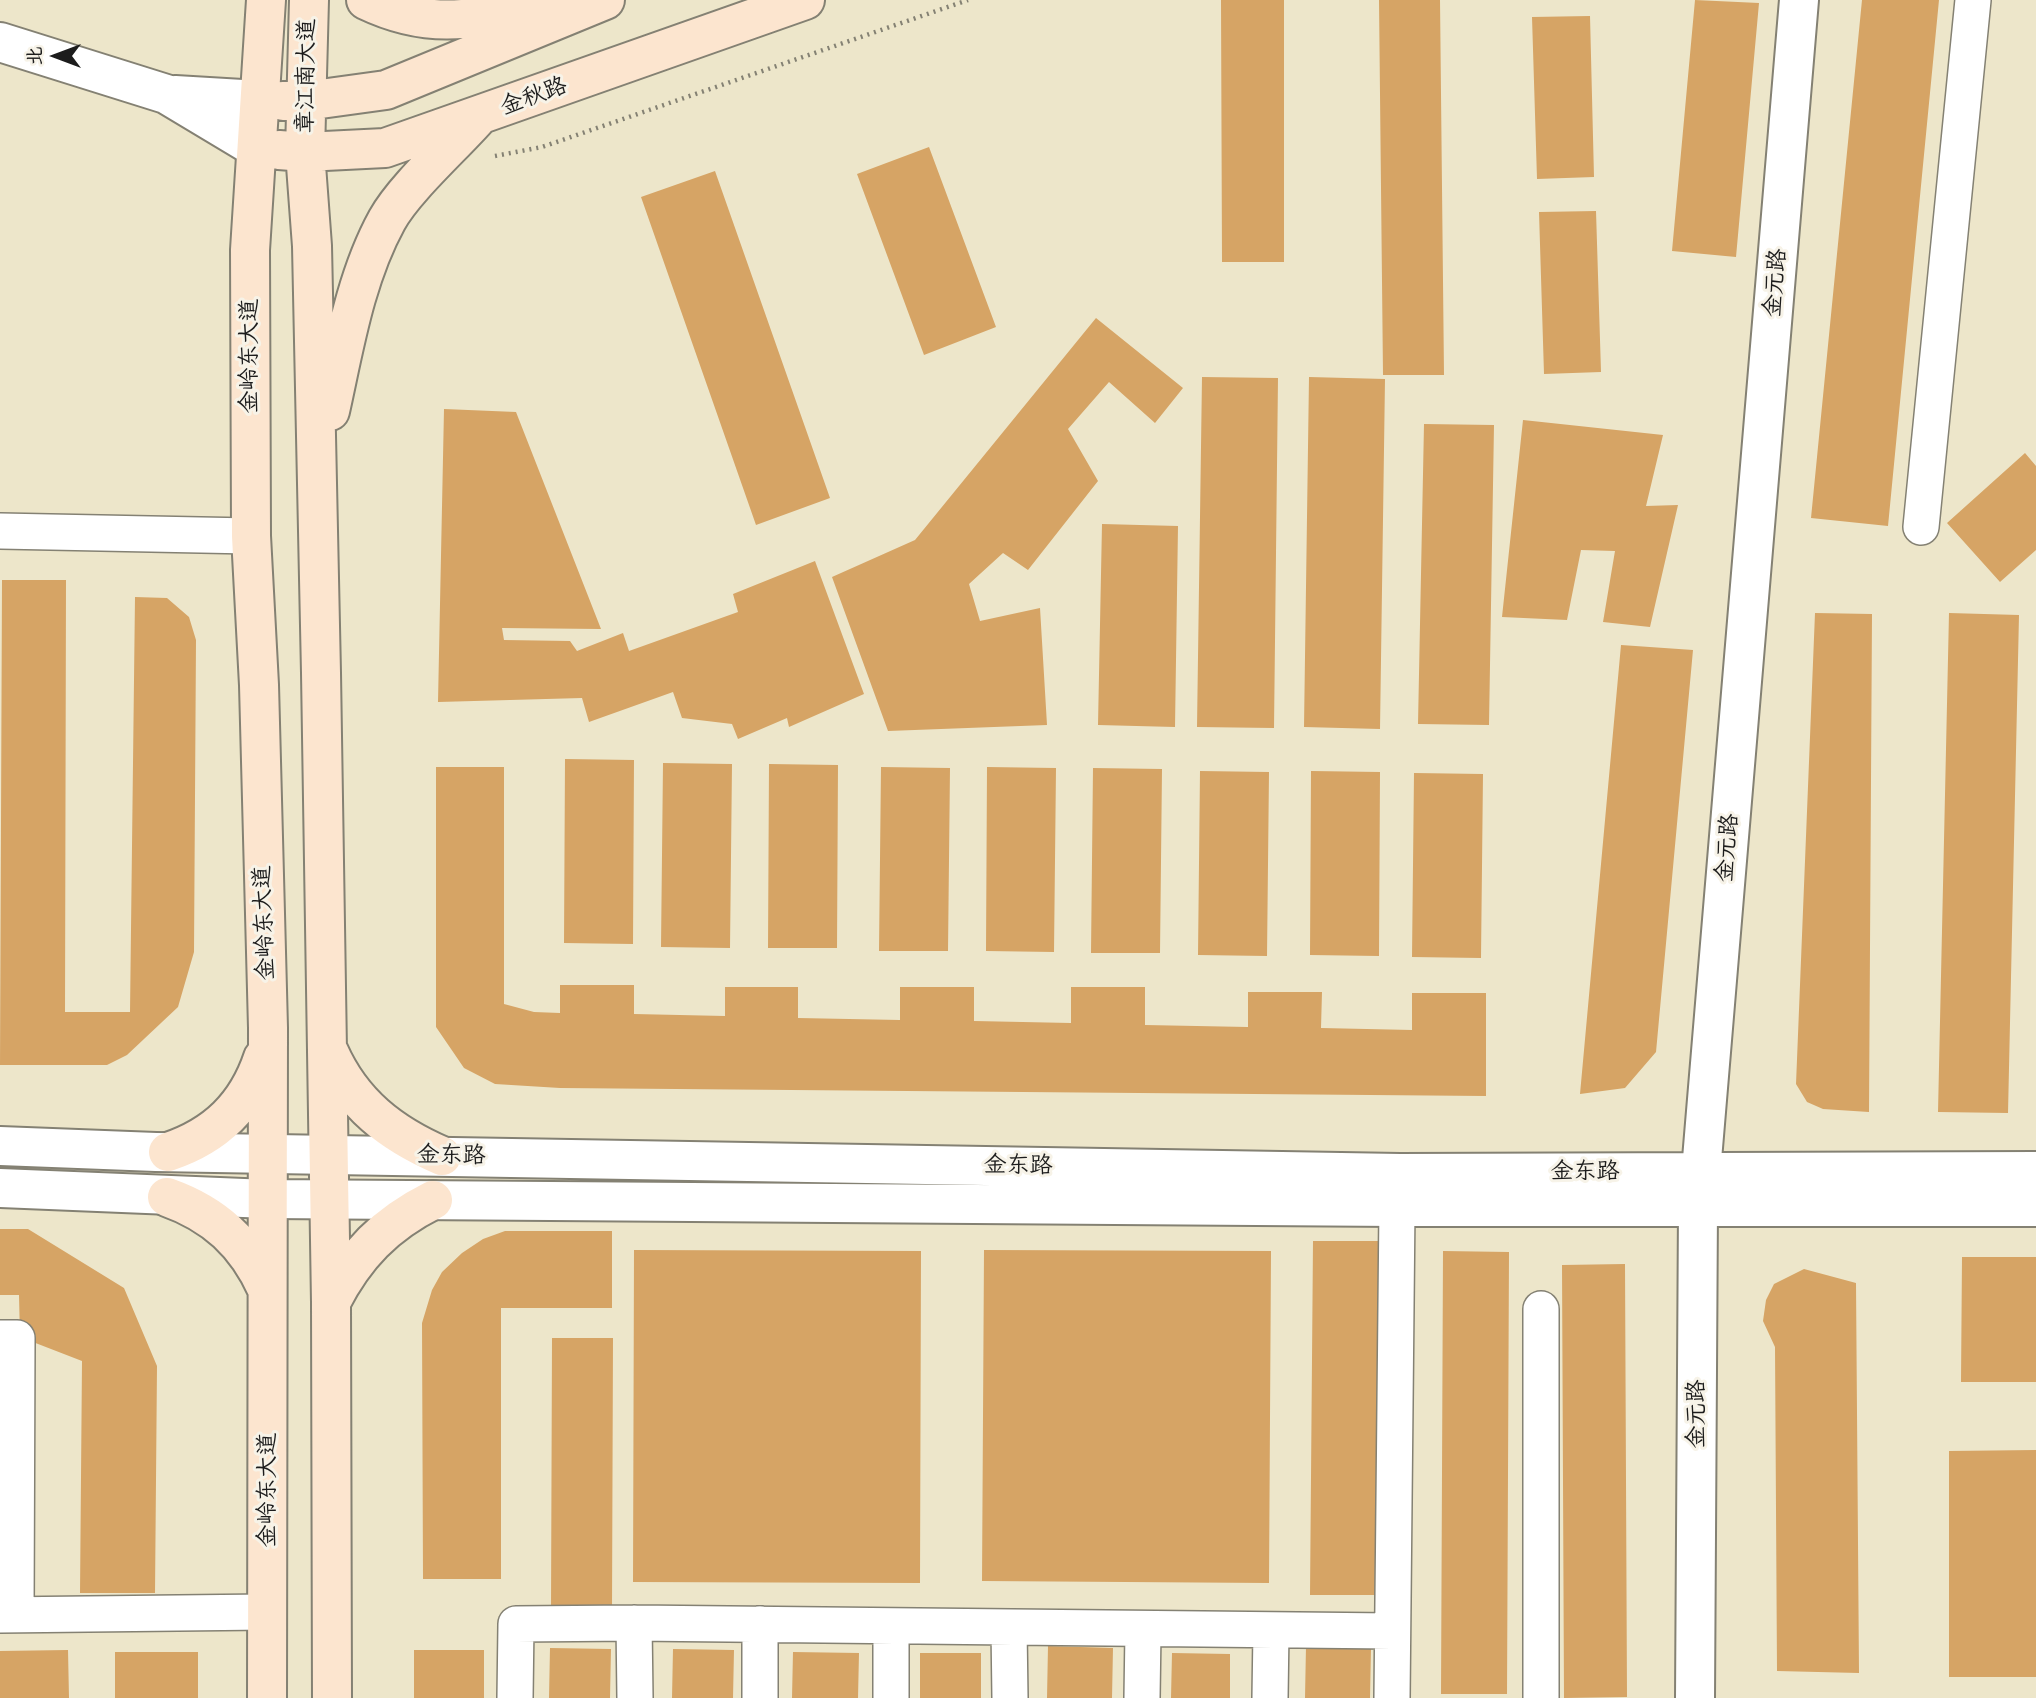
<!DOCTYPE html>
<html>
<head>
<meta charset="utf-8">
<style>
  body { margin:0 }
  #map { position:relative; width:2036px; height:1698px; overflow:hidden; background:#ede6ca; font-family:Sriracha,"LXGW WenKai TC",sans-serif }
  canvas { display:block }
  .north { position:absolute; left:21px; top:21px; width:70px; height:70px; -webkit-text-stroke:5px #f7f3e8; paint-order:stroke; rotate:270deg; font-size:19px; font-weight:700; line-height:28px; text-align:center; color:#1c1c1c }
  .north::after { content:''; display:block; margin:auto; width:24px; height:32px; background:#1c1c1c; clip-path:polygon(50% 0,100% 100%,50% 72%,0 100%) }
</style>
</head>
<body>
<div id="map">
<canvas width="2036" height="1698"></canvas>
<div class="north">北</div>
</div>
<script>
const g = document.querySelector('canvas').getContext('2d');
g.lineJoin = 'round';
function paint(path, color) {
  g.fillStyle = color;
  g.fill(path, 'evenodd');
}
function stroke(path, color, width, dash) {
  g.strokeStyle = color;
  g.lineWidth = width;
  g.lineCap = dash ? 'butt' : 'round';
  g.setLineDash(dash || []);
  g.stroke(path);
}
function write(font, color, halo, rows, align = 'center') {
  g.font = font + ' Sriracha,"LXGW WenKai TC",sans-serif';
  g.lineWidth = 6;
  g.setLineDash([]);
  g.textBaseline = 'middle';
  g.strokeStyle = halo;
  g.fillStyle = color;
  for (const [text, x, y, turn = 0] of rows) {
    g.save();
    g.translate(x, y);
    g.rotate((+turn || 0) * Math.PI / 180);
    g.textAlign = isNaN(turn) ? turn : align;
    if (halo) g.strokeText(text, 0, 0);
    g.fillText(text, 0, 0);
    g.restore();
  }
}
const building = new Path2D(`
  M1221 0H1284V262H1222Z
  M1379 0H1440L1444 375H1383Z
  M1695 0 1759 3 1736 257 1672 251Z
  M1862 0H1939L1888 526 1811 518Z
  M1590 16 1594 177 1537 179 1532 17Z
  M929 147 996 327 924 355 857 174Z
  M715 171 830 498 756 525 641 197Z
  M1596 211 1601 372 1544 374 1539 212Z
  M1096 318 1183 388 1155 423 1109 382 1068 429 1098 481 1028 570 1003 553 969 584 980 621 1040 608 1047 725 888 731 832 577 915 540Z
  M1202 377 1278 378 1274 728 1197 727Z
  M1309 377 1385 379 1380 729 1304 727Z
  M444 409 516 412 601 629 502 628 504 640 570 641 577 651 623 633 629 651 738 612 733 594 815 561 864 694 789 727 787 718 738 739 732 724 682 718 673 692 589 722 582 698 438 702Z
  M1523 420 1663 435 1646 506 1678 505 1650 627 1603 622 1615 551 1581 550 1567 620 1502 617Z
  M1424 424 1494 425 1489 725 1418 724Z
  M2025 453 2036 466V550L2000 582 1947 523Z
  M1102 524 1178 526 1175 727 1098 725Z
  M2 580H66L65 1012H130L135 597 167 598 189 617 196 640 194 952 178 1007 127 1055 107 1065H0Z
  M1815 613 1872 614 1869 1112 1823 1109 1807 1102 1796 1084Z
  M1949 613 2019 615 2008 1113 1938 1112Z
  M1621 645 1693 650 1656 1052 1625 1088 1580 1094Z
  M565 759 634 760 633 944 564 943Z
  M663 763 732 764 730 948 661 947Z
  M769 764 838 765 837 948H768Z
  M436 767H504V1004L534 1012 560 1013V985H634V1014L725 1016V987H798V1018L900 1020V987H974V1021L1071 1023V987H1145V1025L1248 1027V992H1322L1321 1028 1412 1030V993H1486V1096L560 1088 495 1084 464 1068 436 1027Z
  M881 767 950 768 948 951H879Z
  M987 767 1056 768 1054 952 986 951Z
  M1093 768 1162 769 1160 953H1091Z
  M1200 771 1269 772 1267 956 1198 955Z
  M1311 771 1380 772 1379 956 1310 955Z
  M1414 773 1483 774 1481 958 1412 957Z
  M0 1229H28L124 1288 157 1366 155 1593H80L82 1361 20 1337 19 1295H0Z
  M505 1231H612V1308H501V1579H423L422 1323 432 1290 442 1272 462 1253 483 1239Z
  M1313 1241H1379L1376 1595H1310Z
  M634 1250 921 1251 920 1583 633 1582Z
  M984 1250 1271 1251 1269 1583 982 1581Z
  M1443 1251 1509 1252 1507 1694H1441Z
  M1962 1257H2036V1382H1961Z
  M1625 1264 1627 1697 1564 1698 1562 1265Z
  M1804 1269 1856 1283 1859 1673 1777 1671 1775 1347 1763 1321 1766 1300 1774 1284Z
  M552 1338H613L612 1609H551Z
  M2036 1450V1677H1949V1451Z
  M1048 1646 1113 1648 1112 1698H1047Z
  M1306 1646 1371 1648 1370 1698H1305Z
  M550 1648 611 1649 610 1698H549Z
  M673 1649 734 1650 733 1698H672Z
  M68 1650 69 1698H0V1651Z
  M414 1650H484V1698H414Z
  M115 1652H198V1698H115Z
  M793 1652 859 1653 858 1698H792Z
  M920 1653H981V1698H920Z
  M1172 1653 1230 1654V1698H1171Z`);
const path = new Path2D(`
  M495 156 542 147 968 0`);
const minor = new Path2D(`
  M1921 527 1973 0
  M0 531 251 536
  M0 1338H17L16 1615
  M0 1615 267 1612
  M634 1623 635 1698
  M760 1624V1698
  M1009 1628 1010 1698
  M515 1698 516 1624 634 1623 1392 1631
  M891 1698V1626
  M1142 1698 1143 1631
  M1270 1698 1271 1631
  M1392 1698 1397 1207
  M1541 1698V1309`);
const tertiary = new Path2D(`
  M0 42 166 94 256 148
  M175 95 259 100
  M0 1146 156 1152 1400 1173 2036 1171
  M0 1188 268 1199 1397 1207H2036
  M1695 1698 1698 1207 1799 0`);
const secondary = new Path2D(`
  M266 0 250 250 251 536 259 685 268 1028 267 1698
  M309 0 305 152 312 246 321 673 331 1302 332 1698
  M366 0C437 34 483 16 556 3
  M283 101H306L386 90 605 0
  M279 150 305 152 385 148 805 0
  M330 411C344 348 355 278 387 220 404 189 451 147 476 119
  M329 1052C352 1104 391 1134 442 1156
  M168 1152C216 1136 247 1106 263 1058
  M167 1197C215 1214 246 1243 267 1289
  M331 1302C355 1255 385 1224 433 1200`);
const streetNames = [
  ["章江南大道",307,76,-89],
  ["金秋路",534,97,-20],
  ["金元路",1776,283,-85],
  ["金岭东大道",250,356,-90],
  ["金元路",1728,848,-85],
  ["金岭东大道",265,923,-92],
  ["金东路",451,1156,1],
  ["金东路",1018,1166,1],
  ["金东路",1585,1172],
  ["金元路",1697,1414,-90],
  ["金岭东大道",268,1490,-90]
];
paint(building, '#d6a465');
stroke(minor, '#848173', 38);
stroke(tertiary, '#848173', 42);
stroke(secondary, '#848173', 42);
stroke(path, '#848173', 4.5, [2, 5]);
stroke(minor, '#fff', 35);
stroke(tertiary, '#fff', 38);
stroke(secondary, '#fce5cf', 38);
write('23px', '#1c1c1c', '#f7f3e8', streetNames);
</script>
</body>
</html>
